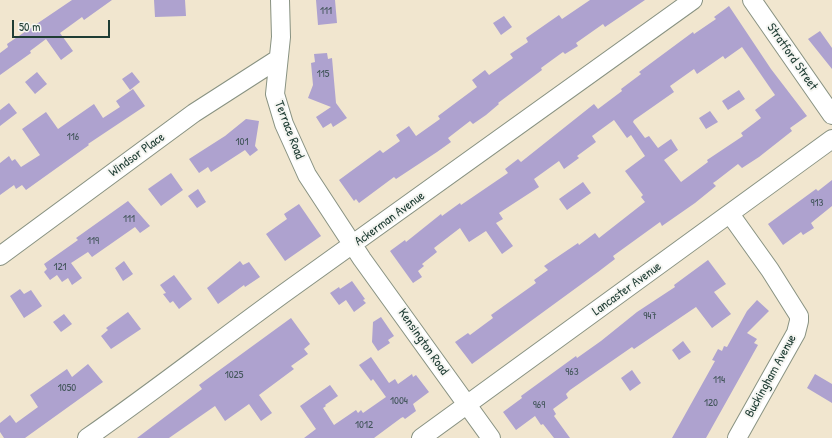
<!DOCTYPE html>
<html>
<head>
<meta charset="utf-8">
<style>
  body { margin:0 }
  #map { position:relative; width:832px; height:438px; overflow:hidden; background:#f1e6cf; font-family:"Patrick Hand",sans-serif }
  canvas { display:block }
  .scale { position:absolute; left:12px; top:20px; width:98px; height:18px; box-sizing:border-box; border:2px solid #1f3d34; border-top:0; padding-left:5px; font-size:12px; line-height:14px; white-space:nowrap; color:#1f3d34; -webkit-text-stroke:3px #f6f6f2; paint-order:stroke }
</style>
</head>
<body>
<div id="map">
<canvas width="832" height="438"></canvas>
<div class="scale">50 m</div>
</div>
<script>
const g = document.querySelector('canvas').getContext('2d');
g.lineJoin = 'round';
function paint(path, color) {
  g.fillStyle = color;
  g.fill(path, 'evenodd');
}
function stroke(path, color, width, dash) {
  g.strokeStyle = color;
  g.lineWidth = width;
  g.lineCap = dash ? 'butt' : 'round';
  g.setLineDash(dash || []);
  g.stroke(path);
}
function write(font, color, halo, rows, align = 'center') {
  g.font = font + ' "Patrick Hand",sans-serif';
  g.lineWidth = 4;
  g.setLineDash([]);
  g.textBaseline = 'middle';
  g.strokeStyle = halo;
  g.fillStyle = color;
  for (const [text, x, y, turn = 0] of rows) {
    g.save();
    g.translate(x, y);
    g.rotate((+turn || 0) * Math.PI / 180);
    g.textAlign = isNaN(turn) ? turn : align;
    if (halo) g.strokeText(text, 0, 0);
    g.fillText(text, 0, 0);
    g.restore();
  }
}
const building = new Path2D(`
  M72 0H112L84 20 82 17 60 33 73 51 61 60 46 39 30 51 31 53 0 75V53L8 47 7 44Z
  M154 0H185L186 16 155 17Z
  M316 0H335L337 23 318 25Z
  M590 0H645L605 27 603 24 576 43 578 46 565 54 563 52 541 68 542 70 498 103 499 104 486 115 473 124 470 121 448 138 451 142 437 152 396 179 394 177 359 203 356 199 354 201 339 180 380 150 383 153 400 141 396 135 409 126 416 136 440 119 438 116 477 87 472 80 485 70 489 75 513 58 510 54 528 42 526 38 559 15 562 19Z
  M729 6 771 69 807 116 790 128 792 131 759 157 742 168 738 164 716 181 713 183 716 186 695 203 662 226 660 222 613 256 615 259 598 272 472 364 455 342 468 333 470 335 493 318 491 315 536 283 534 280 548 270 544 266 578 243 579 245 595 233 599 238 645 202 641 197 643 195 625 171 645 156 631 135 627 138 614 120 592 136 596 142 577 156 579 158 564 169 559 161 534 179 539 187 499 213 503 219 496 223 513 246 502 254 486 231 469 242 460 228 434 248 437 252 422 264 424 266 418 271 422 277 413 283 390 251 405 240 406 242 441 214 442 216 460 203 461 205 508 173 505 169 518 159 521 162 594 104 598 109 622 91 621 89 641 74 639 72 693 32 694 34 716 19 714 17ZM742 47 775 95 755 110 761 118 741 133 743 136 707 160 708 162 681 182 664 160 678 150 671 139 658 148 649 136 645 138 633 122 634 120 674 92 670 86 694 69 697 74 723 56 725 59Z
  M504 16 512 27 501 35 493 23Z
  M820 31 832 48V69L808 39Z
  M327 53 328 59 332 58 336 103 347 118 333 127 331 123 323 128 316 117 331 107 308 98 313 85 311 63 315 62 314 54Z
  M37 72 47 84 35 94 25 82Z
  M132 72 140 82 130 90 122 79Z
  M133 89 145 106 88 144 89 145 26 190 22 185 16 189 14 185 0 195V163L9 156 12 161 15 159 21 167 40 155 22 129 46 112 58 129 94 104 103 118 120 107 116 101Z
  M739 90 745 99 728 110 722 101Z
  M9 103 17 113 0 126V110Z
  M710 111 718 122 706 129 699 118Z
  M246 119 259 121 255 146 258 150 250 156 245 150 211 172 208 167 199 173 189 159 225 136Z
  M171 173 183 190 161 206 148 189Z
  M832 180V206L811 223 814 228 803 235 801 232 783 245 768 224 816 189 818 191Z
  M583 182 591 193 567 210 559 199Z
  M198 189 206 202 197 208 188 196Z
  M128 201 150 226 140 233 135 227 92 257 88 252 71 263 82 278 72 285 68 278 62 282 57 275 50 280 44 272 47 269 44 264 78 240 76 238Z
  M299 204 321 236 285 261 266 234 287 219 284 214Z
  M708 260 726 284 714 292 731 314 712 328 696 307 634 349 632 347 570 390 566 394 568 398 553 409 556 414 554 416 570 438H554L543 424 541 425 535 416 516 430 503 412 522 398 521 396 576 356 577 358 601 341 637 312 675 287 674 285Z
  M124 261 133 274 123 281 115 268Z
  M240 261 243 265 249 262 260 277 245 287 244 285 218 304 207 288Z
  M174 275 192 299 179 309 173 301 170 303 163 294 166 293 160 285Z
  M352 281 365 299 363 300 366 303 354 312 346 300 339 305 330 293 339 287 340 289Z
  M20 289 24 294 31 290 42 306 24 318 10 296Z
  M757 300 769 311 747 333 757 339 754 343 758 345 706 438H672L715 361 712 360 718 349 722 351 724 346 727 347 747 311Z
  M128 312 141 329 111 349 101 336 108 330 106 328Z
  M64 314 72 324 61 332 53 322Z
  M381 317 394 336 388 340 390 343 378 351 372 342 373 322Z
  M291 318 310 344 304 349 308 354 291 366 294 369 259 395 272 413 261 421 249 404 225 421 215 406 169 438H137L202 389 199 385Z
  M683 341 691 352 679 360 672 350Z
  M371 357 389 383 395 379 398 384 412 374 413 377 416 375 429 392 413 404 416 411 405 419 403 417 401 418 374 438H304L316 429 300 406 330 385 338 396 325 405 326 406 323 408 334 425 356 410 358 413 361 410 363 413 386 397 373 379 371 381 359 365Z
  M88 364 103 382 25 438H4L0 432V423L10 415 16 423 38 407 30 395 67 369 72 377Z
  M632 370 641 383 630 391 621 378Z
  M815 374 832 384V403L807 388Z`);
const minor = new Path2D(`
  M280 0 281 37 275 94 284 124 307 175 362 259 491 438
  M752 0 832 115
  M730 214 770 270 799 316V321L796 333 737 438
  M0 256 194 113 278 59
  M87 438C156 390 222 338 290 289 425 193 559 96 693 0
  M421 438 832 139`);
const numberNames = [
  ["111",326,11],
  ["115",323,74],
  ["116",73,137],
  ["101",242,142],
  ["913",817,203],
  ["111",129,219],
  ["119",93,241],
  ["121",60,267],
  ["947",650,316],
  ["963",572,372],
  ["1025",234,375],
  ["114",719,380],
  ["1050",67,388],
  ["1004",399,401],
  ["120",711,403],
  ["969",539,405],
  ["1012",364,425]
];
const streetNames = [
  ["Stratford Street",792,57,55],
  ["Terrace Road",289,130,69],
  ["Windsor Place",137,155,-36],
  ["Ackerman Avenue",390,219,-36],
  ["Lancaster Avenue",627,289,-36],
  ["Kensington Road",423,342,55],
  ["Buckingham Avenue",771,376,-61]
];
paint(building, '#aea2cf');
stroke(minor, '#889282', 20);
stroke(minor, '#fff', 18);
write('11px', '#43565b', null, numberNames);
write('13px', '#1f3d34', '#f6f6f2', streetNames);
</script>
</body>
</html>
